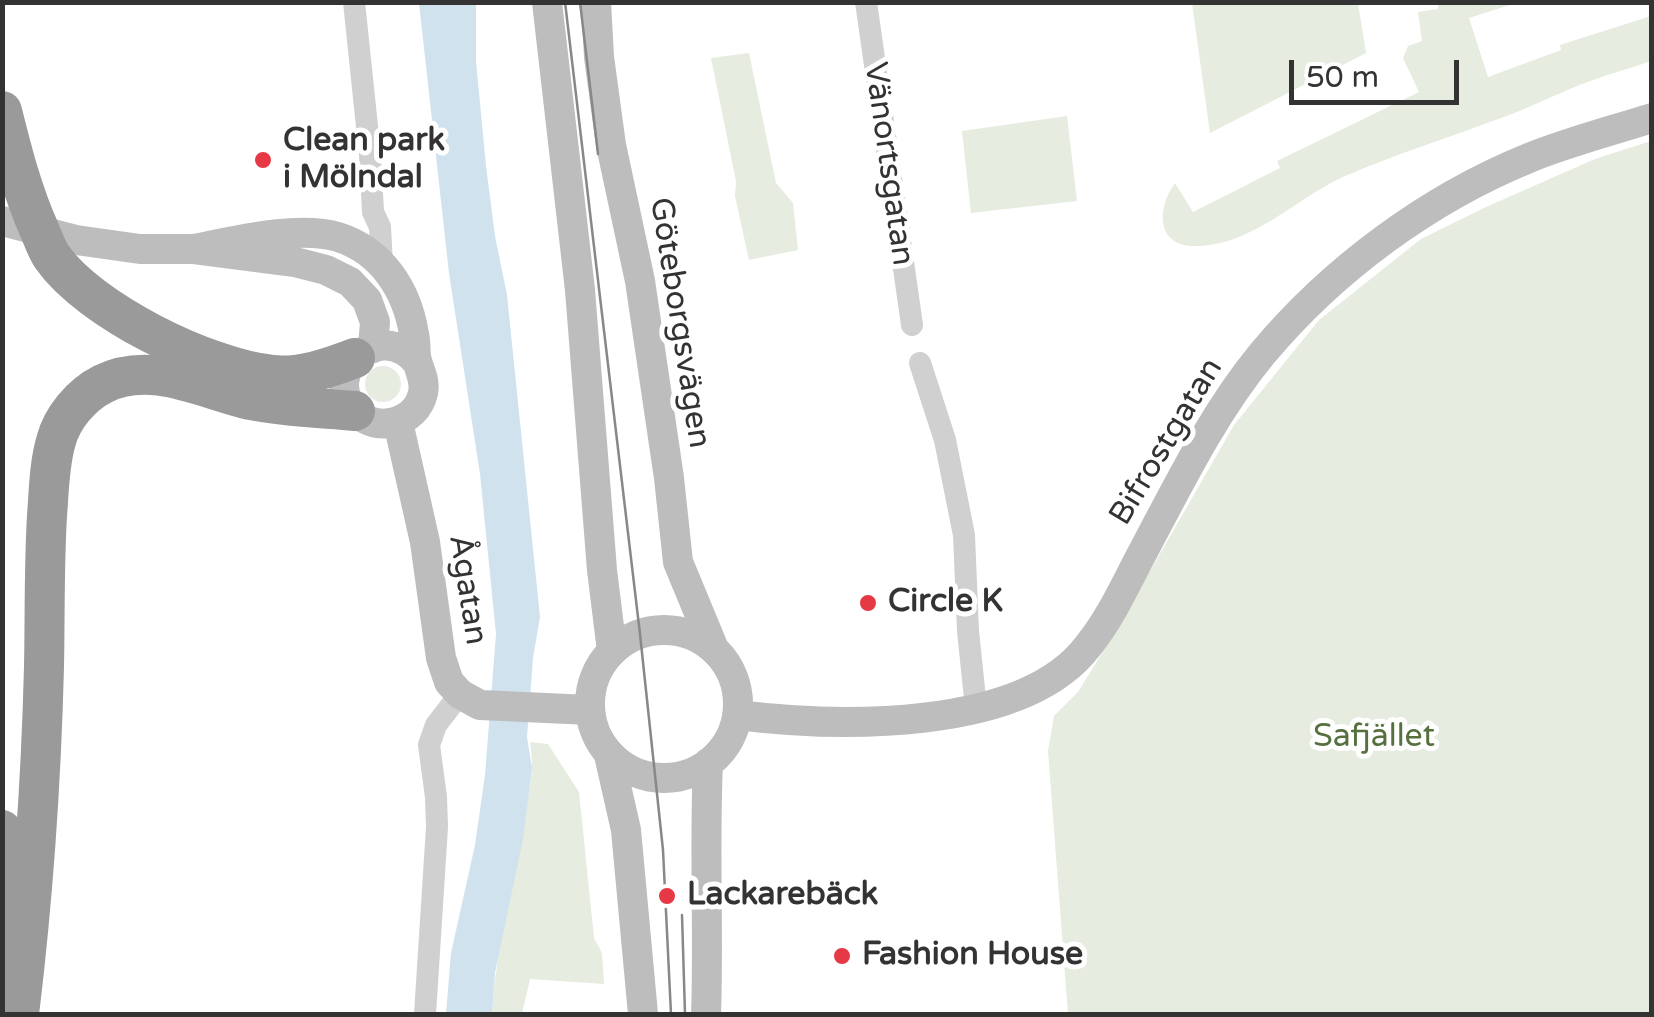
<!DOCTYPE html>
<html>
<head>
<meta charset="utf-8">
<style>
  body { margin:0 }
  #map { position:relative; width:1654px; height:1017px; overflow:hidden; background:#fff; font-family:"Varela Round",sans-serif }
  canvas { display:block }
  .frame { position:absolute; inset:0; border:5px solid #333; pointer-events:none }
  .scale { position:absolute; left:1289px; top:60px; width:170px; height:45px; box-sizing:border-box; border:5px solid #333; border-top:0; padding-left:12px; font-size:30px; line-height:35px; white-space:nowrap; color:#333; -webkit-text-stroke:8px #fff; paint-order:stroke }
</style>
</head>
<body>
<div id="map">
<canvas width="1654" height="1017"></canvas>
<div class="frame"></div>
<div class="scale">50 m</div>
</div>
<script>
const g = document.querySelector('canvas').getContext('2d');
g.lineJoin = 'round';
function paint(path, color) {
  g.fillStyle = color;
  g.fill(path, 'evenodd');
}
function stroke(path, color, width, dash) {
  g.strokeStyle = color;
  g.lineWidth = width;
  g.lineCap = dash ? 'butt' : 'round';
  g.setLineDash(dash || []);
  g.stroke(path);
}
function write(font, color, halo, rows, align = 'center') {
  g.font = font + ' "Varela Round",sans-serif';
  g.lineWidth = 10;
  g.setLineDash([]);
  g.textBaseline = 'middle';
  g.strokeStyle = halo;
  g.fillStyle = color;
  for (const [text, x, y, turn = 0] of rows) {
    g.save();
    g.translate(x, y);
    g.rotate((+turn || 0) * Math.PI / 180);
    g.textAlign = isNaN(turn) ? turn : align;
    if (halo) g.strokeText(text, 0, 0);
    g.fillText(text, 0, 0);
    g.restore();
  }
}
const green = new Path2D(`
  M1192 3H1358L1366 53 1210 133Z
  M1438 3H1516L1469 18 1488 77 1561 50 1560 45 1651 16V61C1632 68 1612 73 1593 80 1562 91 1532 107 1501 118 1448 138 1395 154 1343 177 1295 199 1255 243 1200 246 1157 249 1155 211 1175 183L1193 212 1280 168 1277 161 1419 92 1403 58 1408 46 1422 41 1418 12 1438 9Z
  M749 53 776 183 793 203 798 250 749 260 735 196 736 181 711 58Z
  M1067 116 1077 201 971 213 962 131Z
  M1651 141V1014H1068L1048 751 1054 716 1078 692 1112 637 1234 425 1319 320 1421 239 1486 207 1595 159Z
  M365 384a18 18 0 1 1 36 0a18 18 0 1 1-36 0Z
  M530 742 548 744 579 792 594 938 602 953 604 984 530 979 522 1014H492C496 943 517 875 527 804 531 779 534 768 530 742Z`);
const water = new Path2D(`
  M419 3H476V61L486 166 495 236 507 295 540 617 533 658 527 737 532 768 523 839 495 973 492 1014H446L451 953 475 845 485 775 496 634 480 474 449 273Z`);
const minor = new Path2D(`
  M354 2 370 155 373 212 380 227 382 263
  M866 2 912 325
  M920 363 945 440 964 535 968 631 976 708
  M425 1014 437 827 436 797 429 745 436 725 460 694`);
const secondary = new Path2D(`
  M547 2 580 290 602 570 612 651
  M596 2 599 57 611 145 640 281 669 478 678 562 714 649
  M2 221 76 240 140 249H194L295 262 326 270 350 282 367 300 375 322 373 348
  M194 249C234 241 299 225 338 237 382 251 407 290 414 334 416 341 415 349 416 356 418 369 426 379 423 393 416 423 378 434 356 412 318 374 379 317 417 362
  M398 422 425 542 441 658 449 682 460 694 480 705 590 710
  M590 704a74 74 0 1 1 148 0a74 74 0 1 1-148 0Z
  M737 715C835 727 1022 733 1088 646 1109 620 1123 590 1138 561 1176 490 1211 416 1262 354 1332 270 1428 199 1529 158 1568 142 1611 131 1652 118
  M609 755 626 830 643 1014
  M706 1014C709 931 704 847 708 763`);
const motorway = new Path2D(`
  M2 111C12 151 22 191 39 229 43 238 46 248 52 257 90 311 207 368 272 375 300 378 329 368 355 358
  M2 830 4 966
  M19 1014C33 899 41 784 44 667 45 617 44 566 47 516 49 491 49 465 56 441 62 418 81 395 103 384 151 360 203 389 250 400 284 407 321 408 355 411`);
const tram = new Path2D(`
  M565 2 640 634 663 850 671 1014
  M580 2 598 154
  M682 915 685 1014`);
const markers = [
  [263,160,10,"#e63946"],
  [868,603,10,"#e63946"],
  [667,896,10,"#e63946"],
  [842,956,10,"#e63946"]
];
const poiNames = [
  ["Clean park",283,142],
  ["i Mölndal",283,179],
  ["Circle K",888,603],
  ["Lackarebäck",687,896],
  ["Fashion House",862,956]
];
const streetNames = [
  ["Vänortsgatan",888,164,82],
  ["Göteborgsvägen",679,323,81],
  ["Bifrostgatan",1167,442,-59],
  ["Ågatan",467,590,81]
];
const parkNames = [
  ["Safjället",1374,738]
];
paint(green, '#e6ecdf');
paint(water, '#cfe2ee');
stroke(minor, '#d0d0d0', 22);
stroke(secondary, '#bdbdbd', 30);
stroke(motorway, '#9a9a9a', 40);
stroke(tram, '#888', 2.5);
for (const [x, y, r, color] of markers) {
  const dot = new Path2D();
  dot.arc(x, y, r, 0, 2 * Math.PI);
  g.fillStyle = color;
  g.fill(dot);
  stroke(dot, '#fff', 4);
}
write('bold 32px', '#333', '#fff', poiNames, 'left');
write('32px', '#333', '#fff', streetNames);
write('32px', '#56703f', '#fff', parkNames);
</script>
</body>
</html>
